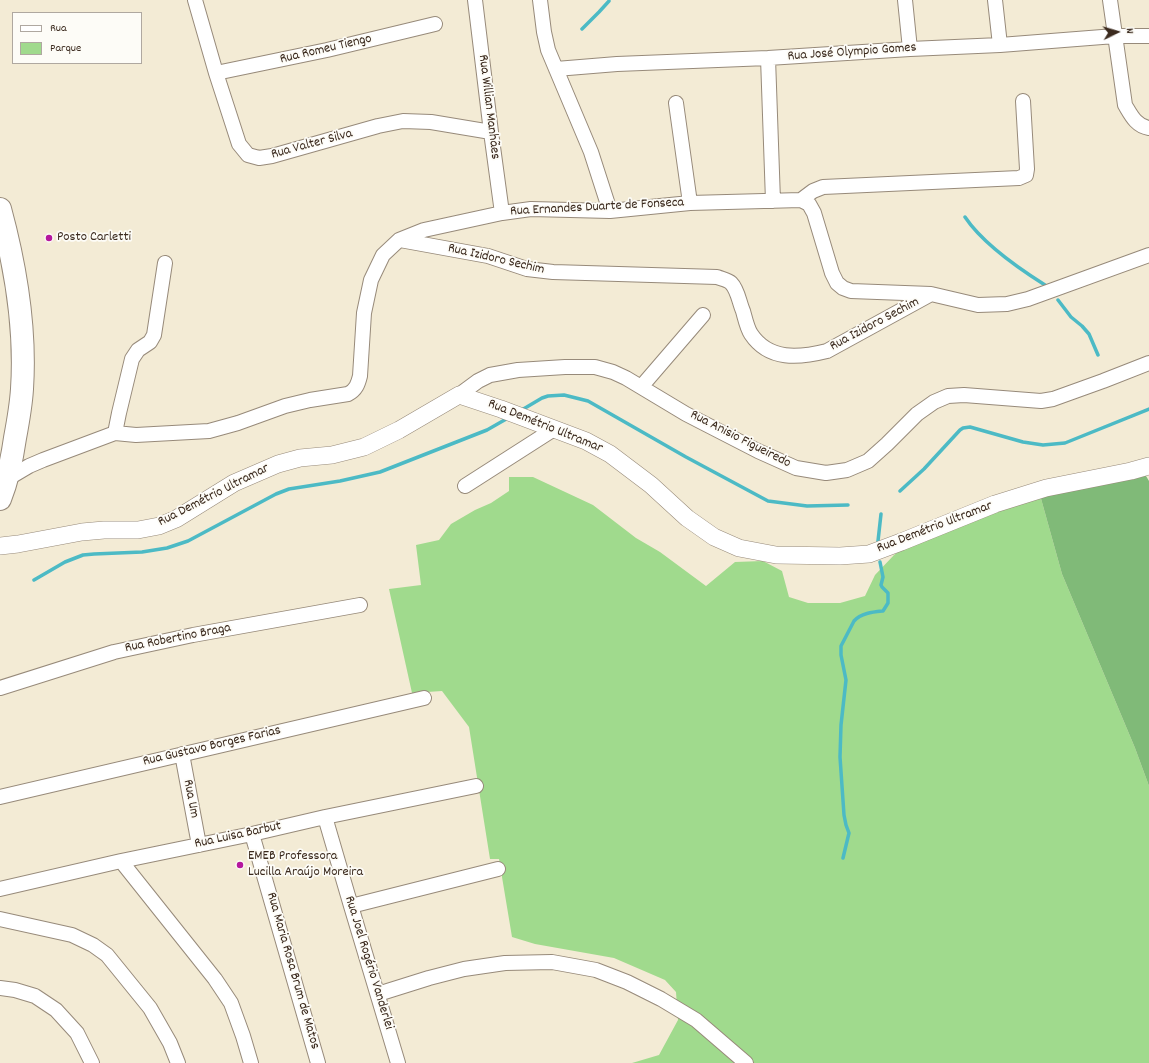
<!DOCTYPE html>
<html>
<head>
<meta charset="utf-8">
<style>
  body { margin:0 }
  #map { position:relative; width:1149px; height:1063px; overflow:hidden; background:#f3ebd5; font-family:Dekko,sans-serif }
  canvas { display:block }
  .legend { position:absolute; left:12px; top:12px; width:130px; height:52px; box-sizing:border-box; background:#fdfcf7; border:1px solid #afa8a0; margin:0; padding:5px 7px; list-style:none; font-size:12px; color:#3b2a1e }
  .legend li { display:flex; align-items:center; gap:8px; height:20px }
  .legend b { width:20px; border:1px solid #afa8a0 }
  .north { position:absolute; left:1097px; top:12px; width:40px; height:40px; -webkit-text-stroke:3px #fdfcf7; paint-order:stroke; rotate:85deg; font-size:11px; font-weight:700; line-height:16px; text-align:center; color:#3b2a1e }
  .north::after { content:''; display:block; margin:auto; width:14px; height:18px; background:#3b2a1e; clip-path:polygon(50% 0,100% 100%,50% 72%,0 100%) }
</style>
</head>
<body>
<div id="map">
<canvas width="1149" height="1063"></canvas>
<ul class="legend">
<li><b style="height:5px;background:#fff"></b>Rua</li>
<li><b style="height:11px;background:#a0da8d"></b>Parque</li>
</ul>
<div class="north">N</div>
</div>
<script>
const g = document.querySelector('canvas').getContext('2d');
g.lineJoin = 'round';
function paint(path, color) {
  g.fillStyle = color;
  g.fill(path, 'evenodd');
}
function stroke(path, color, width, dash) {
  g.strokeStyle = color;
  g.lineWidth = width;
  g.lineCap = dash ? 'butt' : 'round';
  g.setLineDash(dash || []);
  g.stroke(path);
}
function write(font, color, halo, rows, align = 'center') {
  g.font = font + ' Dekko,sans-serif';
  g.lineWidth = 3.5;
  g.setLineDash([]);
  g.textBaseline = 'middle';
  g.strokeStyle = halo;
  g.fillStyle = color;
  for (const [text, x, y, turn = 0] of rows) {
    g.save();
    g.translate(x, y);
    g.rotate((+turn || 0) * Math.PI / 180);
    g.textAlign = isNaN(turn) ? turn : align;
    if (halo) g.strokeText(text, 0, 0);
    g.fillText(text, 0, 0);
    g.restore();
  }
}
const green = new Path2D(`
  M509 477H533L593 505 636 538 660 552 706 586 735 562 763 561 782 571 789 597 808 603H840L865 596 875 575 894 555 920 535 1040 495 1062 574 1135 748 1149 786V1063H632L659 1055 678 1020 676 992 665 980 614 958 535 944 512 937 499 859H490L469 727 442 691 412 693 389 589 421 585 416 545 439 540 451 524 475 510 491 503 509 491Z`);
const forest = new Path2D(`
  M1146 472V476L1149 481V786L1135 748 1062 574 1040 495Z`);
const stream = new Path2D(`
  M582 29 599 12 609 1
  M965 217C983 244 1018 268 1045 285
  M1058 300 1071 317 1082 326 1089 334 1098 355
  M520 411 542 398 548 396 564 395 588 401 686 457 768 501 807 506 848 505
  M900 491 924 469 960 430 963 428 970 427 1023 442 1043 445 1065 443 1149 409
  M878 541 881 514
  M34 580 65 562 83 555 94 554 142 552 167 548 188 541 276 494 289 489 340 481 380 472 487 430 508 418
  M843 858 849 833 846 825 844 815 840 757 841 725 846 680 841 655V646L854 621C861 613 873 612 883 611L888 603V593L882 587 881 585 883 577 880 562`);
const minor = new Path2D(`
  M195 0 216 73 239 144 248 155 259 158 272 156 378 126 403 121 431 122 491 132
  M475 0 491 132 502 213
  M540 0 544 32 548 50 591 152 610 211
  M905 0 910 49
  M995 0 1000 45
  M1110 0 1125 105C1131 115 1136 126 1149 128
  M768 58 773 201
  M556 69 617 64 768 58 910 49 1000 45 1115 36H1149
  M216 73 327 50 435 24
  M676 103 690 203
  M801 200 813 191 823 187 1019 178 1026 175 1027 169 1023 101
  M400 240 488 256 527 269 553 272 717 277C722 279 728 280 731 283 738 290 739 302 743 311 745 318 747 328 751 334 769 361 799 358 827 351L931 294 978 305 1007 304 1028 299 1149 255
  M641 387 703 315
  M459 395 478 381 490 375 518 370 565 367H595L613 372 626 378 686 414 758 451 796 468 826 473 847 470 868 461 887 444 917 414 934 402 948 396 964 395 1041 401 1053 399 1103 381 1149 363
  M115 433 119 413 132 359 138 350 150 342 154 335 165 263
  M7 479 29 466 43 460 115 433 136 435 209 431 238 423 285 406 310 400 348 394C356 390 358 384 360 376L364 313 371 280 383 255 399 240 424 230 502 213 531 209 610 211 690 203 801 200 809 204 814 213 832 273 837 283 843 288 851 291 931 294
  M465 486 554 429
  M0 688 114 652 193 635 360 605
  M182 754 199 845
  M0 797 424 698
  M325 817 351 906 398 1063
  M252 834 318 1063
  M121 861 215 979 231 1003 243 1036 251 1063
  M0 889 121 861 252 834 325 817 476 786
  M351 906 498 869
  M0 919 72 935 93 945 107 955 150 1008 170 1043 178 1063
  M0 988 15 990 35 996 56 1010 77 1033 92 1063
  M378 994 429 978 464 969 505 963 552 962 596 970 627 982 661 999 696 1020 746 1063`);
const tertiary = new Path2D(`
  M0 546 18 544 82 532 104 530H138L159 526 176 519 234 483 278 464 300 458 332 455 364 447 399 430 459 395 501 409 586 441 610 454 651 485 687 518 714 537 739 548 776 555 840 556 869 554 901 542 995 504 1046 488 1131 471 1149 466`);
const trunk = new Path2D(`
  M0 209C16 268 26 329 22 389 21 405 18 422 15 438 12 459 8 479 0 499`);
const markers = [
  [49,238,4,"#b5179e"],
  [240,865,4,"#b5179e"]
];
const streetNames = [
  ["Rua Romeu Tiengo",326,50,-13],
  ["Rua José Olympio Gomes",852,53,-4],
  ["Rua Willian Manhães",488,107,83],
  ["Rua Valter Silva",312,145,-15],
  ["Rua Ernandes Duarte de Fonseca",597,208,-3],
  ["Rua Izidoro Sechim",496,260,13],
  ["Rua Izidoro Sechim",875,325,-28],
  ["Rua Demétrio Ultramar",545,427,22],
  ["Rua Anisio Figueiredo",740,440,27],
  ["Rua Demétrio Ultramar",214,496,-27],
  ["Rua Demétrio Ultramar",935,528,-21],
  ["Rua Robertino Braga",178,639,-11],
  ["Rua Gustavo Borges Farias",212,747,-13],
  ["Rua Um",190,799,79],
  ["Rua Luisa Barbut",238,836,-12],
  ["Rua Joel Rogério Vanderlei",368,963,73],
  ["Rua Maria Rosa Brum de Matos",292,971,74]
];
const poiNames = [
  ["Posto Carletti",57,238],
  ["EMEB Professora",248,857],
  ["Lucilla Araújo Moreira",248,873]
];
paint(green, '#a0da8d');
paint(forest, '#80ba78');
stroke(stream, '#4cbac5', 3.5);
stroke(minor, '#978a7a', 16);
stroke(tertiary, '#978a7a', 18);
stroke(trunk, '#978a7a', 24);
stroke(minor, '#fff', 14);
stroke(tertiary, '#fff', 17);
stroke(trunk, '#fff', 22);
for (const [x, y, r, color] of markers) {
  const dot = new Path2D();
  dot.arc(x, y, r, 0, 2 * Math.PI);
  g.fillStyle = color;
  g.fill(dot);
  stroke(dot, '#fdfcf7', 1.5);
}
write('14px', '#3b2a1e', '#fdfcf7', streetNames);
write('14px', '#3b2a1e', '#fdfcf7', poiNames, 'left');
</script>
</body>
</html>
